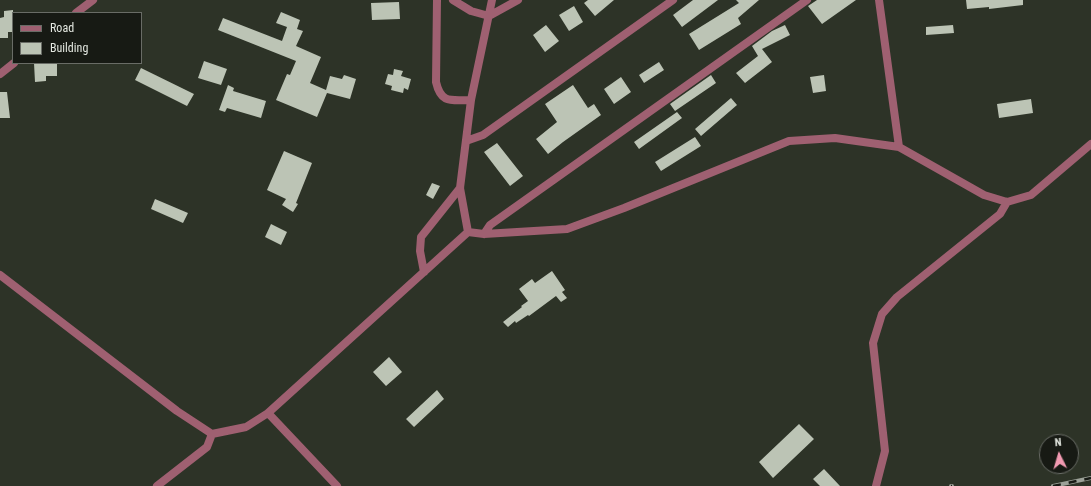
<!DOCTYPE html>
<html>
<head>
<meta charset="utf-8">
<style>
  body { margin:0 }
  #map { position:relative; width:1091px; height:486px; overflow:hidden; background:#2d3327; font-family:"Roboto Condensed",sans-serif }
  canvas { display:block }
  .legend { position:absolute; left:12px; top:12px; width:130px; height:52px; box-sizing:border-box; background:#171a14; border:1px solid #696c66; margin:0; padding:5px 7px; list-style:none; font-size:12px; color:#e3e7e0 }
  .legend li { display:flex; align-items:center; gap:8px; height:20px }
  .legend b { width:20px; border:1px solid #696c66 }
  .north { position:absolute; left:1039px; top:434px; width:40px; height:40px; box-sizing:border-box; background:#171a14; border:1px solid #696c66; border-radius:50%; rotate:355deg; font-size:11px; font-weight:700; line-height:16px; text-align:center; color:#e3e7e0 }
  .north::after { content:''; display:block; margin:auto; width:14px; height:18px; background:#f19ab1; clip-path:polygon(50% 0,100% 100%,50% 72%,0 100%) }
</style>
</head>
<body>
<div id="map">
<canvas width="1091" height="486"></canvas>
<ul class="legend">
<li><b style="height:5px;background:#9f6071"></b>Road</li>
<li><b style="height:11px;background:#bcc4b5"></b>Building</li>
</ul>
<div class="north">N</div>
</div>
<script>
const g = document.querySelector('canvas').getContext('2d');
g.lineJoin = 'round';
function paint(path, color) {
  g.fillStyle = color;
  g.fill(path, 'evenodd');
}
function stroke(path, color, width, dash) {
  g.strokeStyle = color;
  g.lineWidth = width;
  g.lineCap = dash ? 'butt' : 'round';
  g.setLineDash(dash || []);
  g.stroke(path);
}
const building = new Path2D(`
  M588 0H614L595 16 584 3Z
  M693 0H718L682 27 673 15Z
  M736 0H759L738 18 741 24 699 50 689 34 739 3Z
  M817 0H856L822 24 808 6Z
  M966 0H1023V5L989 9V7L967 9Z
  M399 2 400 19 372 20 371 3Z
  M574 6 583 22 569 31 559 15Z
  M13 10V32H8V38H0V18L4 17V11Z
  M281 12 300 20 297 29 303 31 296 46 321 57 310 83 326 90 330 76 342 79 344 75 356 79 350 99 327 93 317 117 276 100 287 74 290 75 296 61 218 30 223 18 282 41 287 27 276 23Z
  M546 25 559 41 545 52 533 35Z
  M785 25 790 35 762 49 772 62 745 83 736 73 758 56 752 46 772 31Z
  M953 25 954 33 926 35V27Z
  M204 61 227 69 221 85 198 78Z
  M659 62 664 70 644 83 639 75Z
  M34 63H57V76H46V81L35 82Z
  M141 68 194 94 187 106 135 80Z
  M394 69 403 71 401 76 411 79 408 90 404 88 403 93 391 90 392 86 385 84 388 74 393 75Z
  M711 75 716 83 675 111 670 104Z
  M824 75 826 91 813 93 810 77Z
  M621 77 631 92 614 104 604 89Z
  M228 85 234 88 233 91 266 101 261 118 227 108 225 112 219 110Z
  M573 85 588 108 594 104 601 115 563 142 548 154 536 139 557 122 545 104Z
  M0 92H7L10 118H0Z
  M731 98 737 105 701 136 695 129Z
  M1031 99 1033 113 999 118 997 104Z
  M677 112 682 118 639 149 634 142Z
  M695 137 701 146 661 171 655 162Z
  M497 143 523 176 510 186 484 152Z
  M284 151 312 163 296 203 298 204 293 212 282 205 286 199 267 190Z
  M432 183 440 186 433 199 426 195Z
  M155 199 188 213 183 223 151 209Z
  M271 224 287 232 281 245 265 237Z
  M552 271 565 290 562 292 567 298 561 302 556 296 529 316 528 315 516 323 515 321 508 327 503 322 522 307 521 306 528 301 519 289 532 279 535 283Z
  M389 357 402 372 386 386 373 372Z
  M437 390 444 399 414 427 406 419Z
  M799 424 814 439 773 478 759 462Z
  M824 469 840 486H820L813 479Z`);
const street = new Path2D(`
  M437 0 436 82C441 104 451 100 471 100
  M453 0 471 11 489 16 518 0
  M879 0 899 147
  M76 13 93 0
  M0 74 14 63
  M466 141 483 135 673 0
  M468 232 460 188 471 100 492 0
  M484 234 490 225 807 0
  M424 272 420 251 421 237 460 188
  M0 275 177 411 212 434 246 427 268 413 468 232 484 234 567 229 624 208 789 141 835 138 899 147 984 195 1007 202 1031 195 1091 144
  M268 413 337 486
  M157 486 207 447 212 434
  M876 486 885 451 873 343 882 314 897 297 1000 214 1007 202`);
const rail = new Path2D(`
  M951 486H952
  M1053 486 1091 478`);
paint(building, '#bcc4b5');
stroke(street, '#9f6071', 8);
stroke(rail, '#9ca198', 4);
stroke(rail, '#171a14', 2.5, [8]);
</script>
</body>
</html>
